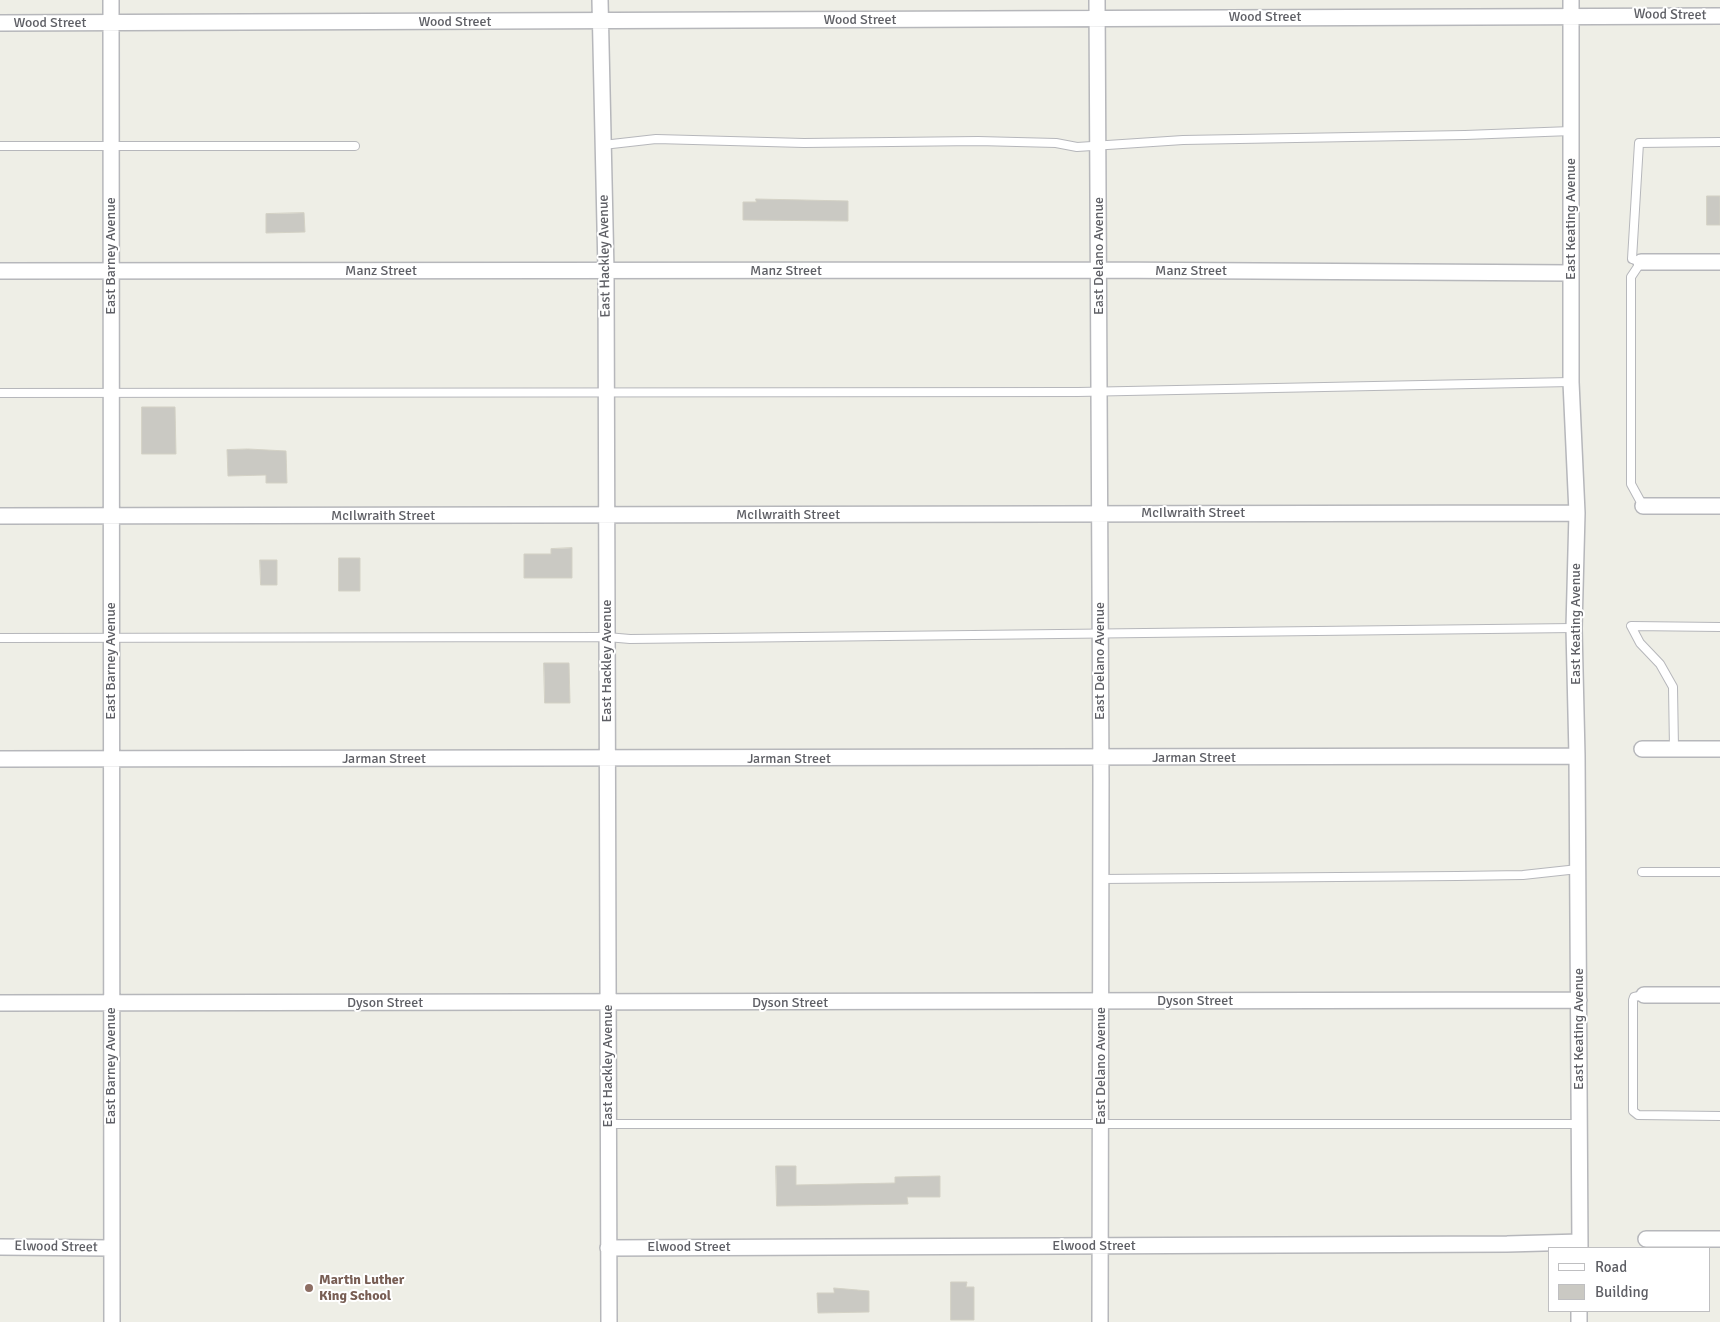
<!DOCTYPE html>
<html>
<head>
<meta charset="utf-8">
<style>
  body { margin:0 }
  #map { position:relative; width:1720px; height:1322px; overflow:hidden; background:#eeeee6; font-family:Signika,sans-serif }
  canvas { display:block }
  .legend { position:absolute; left:1548px; top:1247px; width:162px; height:65px; box-sizing:border-box; background:#fff; border:1px solid #bfbfc1; margin:0; padding:6px 9px; list-style:none; font-size:15px; color:#5e5f65 }
  .legend li { display:flex; align-items:center; gap:10px; height:25px }
  .legend b { width:25px; border:1px solid #bfbfc1 }
</style>
</head>
<body>
<div id="map">
<canvas width="1720" height="1322"></canvas>
<ul class="legend">
<li><b style="height:6px;background:#fff"></b>Road</li>
<li><b style="height:14px;background:#cac9c3"></b>Building</li>
</ul>
</div>
<script>
const g = document.querySelector('canvas').getContext('2d');
g.lineJoin = 'round';
function paint(path, color) {
  g.fillStyle = color;
  g.fill(path, 'evenodd');
}
function stroke(path, color, width, dash) {
  g.strokeStyle = color;
  g.lineWidth = width;
  g.lineCap = dash ? 'butt' : 'round';
  g.setLineDash(dash || []);
  g.stroke(path);
}
function write(font, color, halo, rows, align = 'center') {
  g.font = font + ' Signika,sans-serif';
  g.lineWidth = 4;
  g.setLineDash([]);
  g.textBaseline = 'middle';
  g.strokeStyle = halo;
  g.fillStyle = color;
  for (const [text, x, y, turn = 0] of rows) {
    g.save();
    g.translate(x, y);
    g.rotate((+turn || 0) * Math.PI / 180);
    g.textAlign = isNaN(turn) ? turn : align;
    if (halo) g.strokeText(text, 0, 0);
    g.fillText(text, 0, 0);
    g.restore();
  }
}
const building = new Path2D(`
  M1707 196H1720V225H1707Z
  M756 199 848 201V221L743 220V202H756Z
  M304 213 305 232 266 233V214Z
  M142 407H175L176 454H142Z
  M248 449 286 451 287 483H266V475L228 476 227 450Z
  M572 548V578H524V554H551V549Z
  M339 558H360V591H339Z
  M260 560H277V585H261Z
  M544 663H569L570 703H545Z
  M776 1166H796V1185L895 1183V1177L940 1176V1197H907L908 1204 777 1206Z
  M951 1282H967L966 1287H974V1320H951Z
  M834 1288 869 1291V1312L818 1313 817 1293H834Z`);
const lane = new Path2D(`
  M603 145 656 139 804 143 978 141 1056 143 1077 147 1183 140 1465 135 1571 131
  M0 146H355
  M0 393 1078 392 1571 382
  M1643 506 1631 484V277L1641 262 1632 259 1639 143 1720 142
  M0 638 607 637 630 639 1574 628
  M1674 749 1673 687 1660 664 1640 643 1631 626 1720 627
  M1642 872H1720
  M1101 879 1457 876 1523 875 1578 869
  M1644 995 1634 997 1633 1000V1111L1638 1115 1720 1116
  M608 1124H1580`);
const street = new Path2D(`
  M111 0 112 1322
  M600 0 606 271 609 1322
  M1097 0 1101 778 1100 1322
  M1571 0V382L1577 513 1574 628 1577 756 1580 1248
  M0 23 1720 16
  M1641 262H1720
  M0 271 1099 270 1571 273
  M1643 506H1720
  M0 516 1577 513
  M1642 749H1720
  M0 759 1577 756
  M1644 995H1720
  M0 1003 1579 1000
  M1646 1239H1720
  M0 1247 111 1248
  M608 1248 1507 1244 1580 1242
  M1579 1322V1311`);
const markers = [
  [309,1288,5,"#8d6e63"]
];
const streetNames = [
  ["Wood Street",1670,15,1],
  ["Wood Street",1265,17],
  ["Wood Street",860,20],
  ["Wood Street",455,22],
  ["Wood Street",50,23],
  ["East Keating Avenue",1571,219,-90],
  ["East Barney Avenue",111,256,-90],
  ["East Hackley Avenue",605,256,-91],
  ["East Delano Avenue",1099,256,-90],
  ["Manz Street",381,271],
  ["Manz Street",786,271],
  ["Manz Street",1191,271],
  ["McIlwraith Street",1193,513],
  ["McIlwraith Street",788,515],
  ["McIlwraith Street",383,516],
  ["East Keating Avenue",1576,624,-90],
  ["East Barney Avenue",111,661,-90],
  ["East Hackley Avenue",607,661,-90],
  ["East Delano Avenue",1100,661,-90],
  ["Jarman Street",1194,758],
  ["Jarman Street",384,759],
  ["Jarman Street",789,759],
  ["Dyson Street",1195,1001],
  ["Dyson Street",385,1003],
  ["Dyson Street",790,1003],
  ["East Keating Avenue",1579,1029,-90],
  ["East Barney Avenue",111,1066,-90],
  ["East Hackley Avenue",608,1066,-90],
  ["East Delano Avenue",1101,1066,-90],
  ["Elwood Street",1094,1246],
  ["Elwood Street",56,1247,1],
  ["Elwood Street",689,1247]
];
const educationNames = [
  ["Martin Luther",319,1280],
  ["King School",319,1296]
];
paint(building, '#cac9c3');
stroke(building, '#d3d1c5', 1);
stroke(lane, '#b6b7bb', 10);
stroke(street, '#b6b7bb', 18);
stroke(lane, '#fff', 8);
stroke(street, '#fff', 15);
for (const [x, y, r, color] of markers) {
  const dot = new Path2D();
  dot.arc(x, y, r, 0, 2 * Math.PI);
  g.fillStyle = color;
  g.fill(dot);
  stroke(dot, '#fff', 2);
}
write('14px', '#5e5f65', '#fff', streetNames);
write('bold 14px', '#785e54', '#fff', educationNames, 'left');
</script>
</body>
</html>
